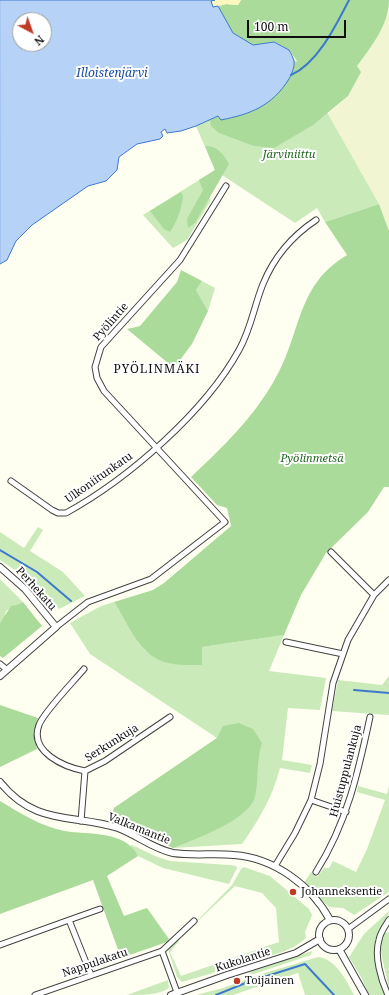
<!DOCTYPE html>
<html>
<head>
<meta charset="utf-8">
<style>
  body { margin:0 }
  #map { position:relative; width:389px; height:995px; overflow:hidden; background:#fffff1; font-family:"Noto Serif",serif }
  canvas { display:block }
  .north { position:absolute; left:12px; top:12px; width:40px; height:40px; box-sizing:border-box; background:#fff; border:1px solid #9f9f9f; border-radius:50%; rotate:139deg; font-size:11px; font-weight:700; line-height:16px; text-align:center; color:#0f0f0f }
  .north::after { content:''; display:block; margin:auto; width:14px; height:18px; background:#c03b26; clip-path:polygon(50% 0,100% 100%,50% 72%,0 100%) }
  .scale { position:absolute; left:247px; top:20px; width:99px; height:18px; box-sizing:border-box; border:2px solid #0f0f0f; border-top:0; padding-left:5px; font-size:12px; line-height:14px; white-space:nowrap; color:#0f0f0f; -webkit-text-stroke:3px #fff; paint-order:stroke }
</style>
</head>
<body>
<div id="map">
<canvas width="389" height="995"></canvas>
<div class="north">N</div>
<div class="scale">100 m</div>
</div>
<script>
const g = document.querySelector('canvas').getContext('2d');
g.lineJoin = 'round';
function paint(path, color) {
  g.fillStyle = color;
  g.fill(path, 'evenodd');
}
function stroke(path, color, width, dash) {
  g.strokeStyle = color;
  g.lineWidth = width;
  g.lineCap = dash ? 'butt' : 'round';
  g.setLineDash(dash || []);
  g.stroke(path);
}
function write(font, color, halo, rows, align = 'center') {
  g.font = font + ' "Noto Serif",serif';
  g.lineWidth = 4;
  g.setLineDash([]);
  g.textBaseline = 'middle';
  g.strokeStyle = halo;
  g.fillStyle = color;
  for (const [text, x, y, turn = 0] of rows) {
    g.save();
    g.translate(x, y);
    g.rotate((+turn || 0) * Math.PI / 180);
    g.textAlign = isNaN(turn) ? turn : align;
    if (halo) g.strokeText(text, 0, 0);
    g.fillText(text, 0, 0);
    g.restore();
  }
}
const farmland = new Path2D(`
  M389 12V231L379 204 328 114 348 96 356 66 372 45Z`);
const green = new Path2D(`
  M218 6 224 16 289 50 328 114 379 204 325 222 317 208 295 223 222 175 208 198 211 200 187 240 173 248 143 215 215 170 196 126 167 133Z
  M202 281 215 288 208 311 196 290Z
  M38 527 43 530 30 551 63 572 85 596 59 609 31 581 0 560V532L24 548Z
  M0 579 23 602 6 611 4 619 0 623Z
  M114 602C127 622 137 652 161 660 174 665 188 665 202 665V647L284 635 269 671 326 678 320 710 288 708 282 760 312 765 310 773 280 768C272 798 260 818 242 844L173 848 112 816 114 808 217 738 90 654 70 623 101 606Z
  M389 676V715L332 711 338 680 382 685Z
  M358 786 387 794 389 786V892L354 915 343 908 329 907 304 883 311 872 317 877 324 868H329L333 861 356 872 367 849 385 800 357 792Z
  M132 845 155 856 170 861 229 865 236 866 237 868 229 884 163 868 138 856 130 846Z
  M244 867 270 876 309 909 312 915 305 932 306 938C286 957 256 957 231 964L230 963 213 973 182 982 177 977 168 949 178 940 179 941 170 952 181 976 279 942 276 908 262 893 235 886 183 935 232 885 241 869Z
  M389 911C389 923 376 933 376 946 375 957 384 983 386 995H369L362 979 349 957 364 934Z
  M389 932V989L380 948 384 933Z
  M312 951 311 955 251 975 250 972Z
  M318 957C335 958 347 981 354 995H305L298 973 233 995H196L223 988 258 975Z
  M168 980 169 988C160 995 140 995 127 995Z`);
const forest = new Path2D(`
  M241 0H389C389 25 371 47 357 66L361 72 348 96 313 125 274 148 254 146 219 133 211 126 210 120 291 75 294 63 297 61 289 50 274 42 253 45 233 33 218 6 226 4 238 5Z
  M205 146C217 146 223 153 229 164L195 223 188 228 187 219 203 190 199 180 215 170Z
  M181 192 183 196C182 208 177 222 170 232L164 229 150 211Z
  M379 204 389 231V487H384L368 512 326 553 301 595 284 635 202 647V665C189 665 172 666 159 660 136 649 127 622 114 602L153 590 164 583 231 526 227 508 217 505 191 477C222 448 253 418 274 381 302 334 295 286 347 255L325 222Z
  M181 270 202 281 196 290 208 311 192 344 174 368 127 329 140 326 177 282Z
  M23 602 42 626 3 658 0 656V623L11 606 17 605Z
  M0 705 38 718 34 733 37 749 0 767Z
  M239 723 253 729 262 743C256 761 259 779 255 797 249 820 193 840 173 848L112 816 114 808 217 738 223 726Z
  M0 801C20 813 42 827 65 831 87 835 126 830 138 856L107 876 124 916 147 908 169 939 167 942 121 958 93 880 0 914Z`);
const sand = new Path2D(`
  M215 0H241L238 5 226 4 213 8 211 1Z`);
const water = new Path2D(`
  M0 0H215L211 1 213 7 218 6 233 33 253 45 274 42 289 50C291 53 293 58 294 61 295 67 291 75 289 79 272 106 251 114 221 120L218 116 196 126 181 131 167 133 165 129 161 132 163 136 160 139 137 144 119 157 117 170 106 181 88 186 32 225 16 241 7 260 0 264ZM20 20H44V44H20Z`);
const stream = new Path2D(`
  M291 75C318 63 336 25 349 0
  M0 550 37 572 71 601
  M354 690 389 693
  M216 995 248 982 305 964 334 995`);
const minor = new Path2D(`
  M11 481 52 510 58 513H66C128 479 205 412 239 350 251 329 254 306 263 284 274 257 292 236 316 220
  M331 552 374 595
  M56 627 88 602 151 579 225 522 104 391 97 378 95 367 101 347 180 260 226 186
  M286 642 343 654
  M0 664 6 669
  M84 669C74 681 43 713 39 725 29 752 64 767 85 771
  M311 800 346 812
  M81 821 85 771 105 761 170 717
  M275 866 295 833 311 800 320 764 333 683 348 640 374 595 389 580
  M316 872C347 823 358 773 370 717
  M69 920 100 909
  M348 929 389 899
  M0 945 69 920 91 975
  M162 951 194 921
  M35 995 162 951 178 995
  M388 995C381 980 374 956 379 940 380 933 385 926 389 920`);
const tertiary = new Path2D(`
  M0 567 25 589 56 627 0 676
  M0 782C35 826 73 814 118 828 137 835 153 849 173 853 193 856 214 853 234 855 274 858 311 885 330 920
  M319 935a15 15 0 1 1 30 0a15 15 0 1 1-30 0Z
  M339 949 365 995
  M171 995 227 975 296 953 320 939`);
const markers = [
  [293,892,4,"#c03b26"],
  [237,981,4,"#c03b26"]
];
const parkNames = [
  ["Järviniittu",289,155],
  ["Pyölinmetsä",312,459]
];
const streetNames = [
  ["Pyölintie",111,322,-49],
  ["Ulkoniitunkatu",99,478,-35],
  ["Perhekatu",36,589,48],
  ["Serkunkuja",112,743,-32],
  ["Huistuppulankuja",346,771,-75],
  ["Valkamantie",139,829,22],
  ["Kukolantie",243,960,-18],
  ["Nappulakatu",95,963,-19]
];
const poiNames = [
  ["Johanneksentie",301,892],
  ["Toijainen",245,981]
];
const waterNames = [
  ["Illoistenjärvi",112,74]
];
const neighbourhoodNames = [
  ["PYÖLINMÄKI",157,370]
];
paint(farmland, '#f2f5d1');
paint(green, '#caeaba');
paint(forest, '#abdb9a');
paint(sand, '#faf8be');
paint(water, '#b6d2f6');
stroke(water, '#3d79cd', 1);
stroke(stream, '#3d79cd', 2);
stroke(minor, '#424242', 7);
stroke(tertiary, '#424242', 8);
stroke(minor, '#fff', 5);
stroke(tertiary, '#fff', 6);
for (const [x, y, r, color] of markers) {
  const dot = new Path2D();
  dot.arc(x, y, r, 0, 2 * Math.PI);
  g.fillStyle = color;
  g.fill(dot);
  stroke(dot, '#fff', 1.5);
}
write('italic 11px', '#20671f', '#fff', parkNames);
write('11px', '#0f0f0f', '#fff', streetNames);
write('11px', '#0f0f0f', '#fff', poiNames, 'left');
write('italic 12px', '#174ca2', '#fff', waterNames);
g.letterSpacing = '1px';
write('12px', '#0f0f0f', '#fff', neighbourhoodNames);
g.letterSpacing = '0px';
</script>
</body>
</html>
